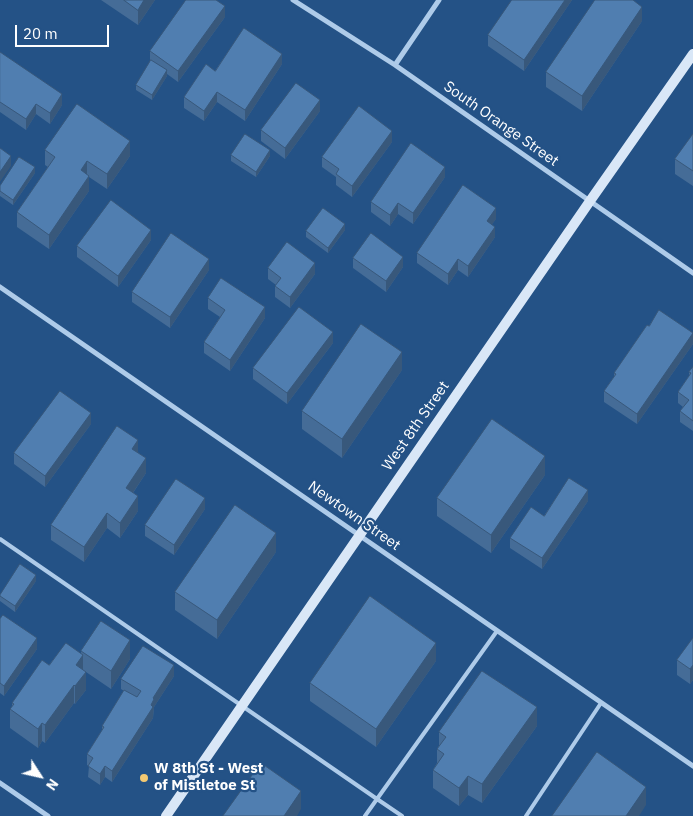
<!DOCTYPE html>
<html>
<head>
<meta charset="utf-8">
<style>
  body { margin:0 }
  #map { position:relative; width:693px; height:816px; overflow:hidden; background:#245286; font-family:"IBM Plex Sans",sans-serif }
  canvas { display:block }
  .north { position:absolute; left:15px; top:751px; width:50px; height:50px; -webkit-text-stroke:4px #245286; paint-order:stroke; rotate:125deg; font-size:14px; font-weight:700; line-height:20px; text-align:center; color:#fff }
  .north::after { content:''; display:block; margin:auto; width:18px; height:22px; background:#fff; clip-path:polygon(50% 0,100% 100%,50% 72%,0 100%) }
  .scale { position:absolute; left:15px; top:25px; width:94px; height:22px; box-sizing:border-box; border:2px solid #fff; border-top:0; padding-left:6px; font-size:15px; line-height:18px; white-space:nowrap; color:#fff; -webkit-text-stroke:4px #245286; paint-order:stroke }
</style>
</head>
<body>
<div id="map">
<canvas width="693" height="816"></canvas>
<div class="north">N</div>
<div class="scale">20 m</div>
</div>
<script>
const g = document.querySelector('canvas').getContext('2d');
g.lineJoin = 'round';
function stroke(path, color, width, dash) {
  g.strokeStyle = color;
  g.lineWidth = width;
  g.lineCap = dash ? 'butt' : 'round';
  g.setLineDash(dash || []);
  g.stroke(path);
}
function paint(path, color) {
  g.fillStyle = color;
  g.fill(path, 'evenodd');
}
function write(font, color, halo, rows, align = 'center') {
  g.font = font + ' "IBM Plex Sans",sans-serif';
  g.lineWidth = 4.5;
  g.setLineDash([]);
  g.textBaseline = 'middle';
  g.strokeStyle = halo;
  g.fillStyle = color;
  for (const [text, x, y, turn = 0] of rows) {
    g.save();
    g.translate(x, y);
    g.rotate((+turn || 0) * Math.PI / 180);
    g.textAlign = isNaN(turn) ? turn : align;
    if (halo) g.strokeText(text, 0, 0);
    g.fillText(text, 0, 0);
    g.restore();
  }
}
const lane = new Path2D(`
  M0 539 377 799 497 631
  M365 816 377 799 402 816
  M526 816 601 703`);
const street = new Path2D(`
  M293 0 395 65 693 273
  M395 65 439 0
  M0 287 693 766
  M0 783 48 816`);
const secondary = new Path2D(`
  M166 816 590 201 693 54`);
const wall = new Path2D(`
  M101 0H155L138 25Z
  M512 0H572L524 71 488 46V35Z
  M225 17 178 82 167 74V76L152 100 136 90V85L150 62V51Z
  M642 21 582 111 546 87V72Z
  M0 52 62 105 50 124 36 114 26 130 0 112Z
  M282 64 245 121 217 102 204 121 184 108V97L215 71Z
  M320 111 285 159 261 141V130Z
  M693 134V186L675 174V159Z
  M392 142 352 197 336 185V177L322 167V157Z
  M45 150 130 156 107 189 89 177V191L49 249 17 227V212L48 167 45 165Z
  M231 155 270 156 256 177 231 161Z
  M35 173 13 205 0 196V186Z
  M445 177 413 224 398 214 390 226 371 212V202Z
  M496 219 492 224 495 237 468 277 458 270 448 285 417 263V253Z
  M345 230 328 253 306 237V231Z
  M151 240 118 287 77 257V246Z
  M353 258 403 267 386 292 353 268Z
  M268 268 315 274 290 308 275 297V286L276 285 268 279Z
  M209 270 170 328 132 302V292Z
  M208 298 265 318 230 371 204 353V342L220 317 208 309Z
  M649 326 693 344 637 424 604 402V391L614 377V373Z
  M333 343 287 404 253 379V368Z
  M693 367V431L680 422V411L683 407 678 403V392L689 376V372Z
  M402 370 342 458 302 429V411Z
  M91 424 45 487 14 464V453Z
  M138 452 146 473 133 493 138 511 120 538 107 528 84 562 51 540V525Z
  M545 475 491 553 437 516V498Z
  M588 501 542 569 510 548V538L544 516Z
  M205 509 174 555 145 536V525Z
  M276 552 217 639 175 610V592Z
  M36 581 15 612 0 601V595Z
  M0 619 37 649 4 696 0 693Z
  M693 638V680L690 684 677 675V660Z
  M81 651 130 659 111 689 86 672V690L75 704 74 703 45 743 42 741 38 748 10 728V709L12 707V703L49 665 81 654Z
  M436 661 376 747 310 701V683Z
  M174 676 154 707 153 718 112 782 105 777 100 785 88 777 89 766 87 765V754L102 731V726L124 691 121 689V679Z
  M537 726 482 803 468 795 459 806 433 788V770L437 763V749L439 746V732Z`);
const shadedWall = new Path2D(`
  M144 0H155L138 25V10Z
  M565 0H572L524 71V60Z
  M225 6V17L178 82V71Z
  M642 7V21L582 111V96Z
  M282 54V64L245 121V110Z
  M167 70V76L152 100V95Z
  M217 92V102L204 121V111Z
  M62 94V105L50 124V113Z
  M320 100V111L285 159V148Z
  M36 104V114L26 130V119Z
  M392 131V142L352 197V186Z
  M130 141V156L107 189V174Z
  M270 150V156L256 177V172Z
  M11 156V166L0 182V172Z
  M87 161V176L81 170Z
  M35 167V173L13 205V200Z
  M445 167V177L413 224V213Z
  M89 176V191L49 249V235Z
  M398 203V214L390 226V215Z
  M496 208V219L487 231V221Z
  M345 224V230L328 253V248Z
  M495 227V237L468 277V266Z
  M151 230V240L118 287V276Z
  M403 257V267L386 292V281Z
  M209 259V270L170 328V317Z
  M458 259V270L448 285V274Z
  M315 263V274L290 308V297Z
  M265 307V318L230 371V360Z
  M333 332V343L287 404V393Z
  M693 333V344L637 424V414Z
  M402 352V370L342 458V439Z
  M91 413V424L45 487V476Z
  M138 440V455L132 449Z
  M545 456V475L491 553V535Z
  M146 458V473L126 503V488Z
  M588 490V501L542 569V558Z
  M138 496V511L120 538V523Z
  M205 498V509L174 555V545Z
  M107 513V528L84 562V547Z
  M276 533V552L217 639V620Z
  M36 575V581L15 612V606Z
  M37 638V649L4 696V686Z
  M130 640V659L111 689V671Z
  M436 643V661L376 747V729Z
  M83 655V674L76 665Z
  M174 665V676L154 707 153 718 112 782V771L151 705 153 698Z
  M693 665V680L690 684V669Z
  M86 672V690L75 704V686Z
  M74 685V703L45 743V725Z
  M537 707V726L482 803V784Z
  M42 723V741L38 748V729Z
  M105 766V777L100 785V774Z
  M468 776V795L459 806V788Z
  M646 787V805L639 816H626Z
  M301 791V809L297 816H284Z`);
const building = new Path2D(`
  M124 0H144L138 10Z
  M186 0H216L225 6 178 71 150 51Z
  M512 0H565L524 60 488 35Z
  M595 0H633L642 7 582 96 546 72Z
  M244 28 282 54 245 110 217 92 204 111 184 97 206 64 215 71Z
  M0 52 62 94 50 113 36 104 26 119 0 102Z
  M151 60 167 70 152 95 136 85Z
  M296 83 320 100 285 148 261 130Z
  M77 104 130 141 107 174 87 161 81 170 89 176 49 235 17 212 55 157 45 150Z
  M359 106 392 131 352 186 336 174 339 169 322 157Z
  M245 134 270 150 256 172 231 155Z
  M693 134V171L675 159Z
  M411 143 445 167 413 213 398 203 390 215 371 202Z
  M0 148 11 156 0 172Z
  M19 157 35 167 13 200 0 191V186Z
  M463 185 496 208 487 221 495 227 468 266 458 259 448 274 417 253Z
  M111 200 151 230 118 276 77 246Z
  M323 208 345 224 328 248 306 231Z
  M171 233 209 259 170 317 132 292Z
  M371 233 403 257 386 281 353 258Z
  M287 242 315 263 290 297 275 286 281 278 268 268Z
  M221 278 265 307 230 360 204 342 225 310 208 298Z
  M299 307 333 332 287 393 253 368Z
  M659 310 693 333 637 414 604 391 616 374 614 373 647 325 649 326Z
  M361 324 402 352 342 439 302 411Z
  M693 367V421L680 411 689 400 678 392 691 373 689 372Z
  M60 391 91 413 45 476 14 453Z
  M492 419 545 456 491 535 437 498Z
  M117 426 138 440 132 449 146 458 126 488 138 496 120 523 107 513 84 547 51 525Z
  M569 478 588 490 542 558 510 538 531 507 544 516Z
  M176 479 205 498 174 545 145 525Z
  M235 505 276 533 217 620 175 592Z
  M20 564 36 575 15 606 0 596V595Z
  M370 596 436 643 376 729 310 683Z
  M3 615 37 638 4 686 0 683V619Z
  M101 621 130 640 111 671 81 651Z
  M693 638V665L690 669 677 660Z
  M66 643 83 655 76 665 86 672 75 686 74 685 45 725 42 723 38 729 10 709 14 704 12 703 42 660 49 665Z
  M143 646 174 665 153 698 154 699 151 705 153 707 112 771 105 766 100 774 88 766 93 758 87 754 104 727 102 726 124 690 137 697 141 691 121 679Z
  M482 671 537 707 482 784 468 776 459 788 433 770 444 754 437 749 446 737 439 732Z
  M597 752 646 787 626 816H552Z
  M261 763 301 791 284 816H223Z`);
const markers = [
  [144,778,5,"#f3c972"]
];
const streetNames = [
  ["South Orange Street",501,124,35],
  ["West 8th Street",416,426,-55],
  ["Newtown Street",354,516,35]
];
const poiNames = [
  ["W 8th St - West",154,769],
  ["of Mistletoe St",154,786]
];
stroke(lane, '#aecbe9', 4);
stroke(street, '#aecbe9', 5);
stroke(secondary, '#d9e7f7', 10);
paint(wall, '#456c97');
paint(shadedWall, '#38587b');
paint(building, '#507eb0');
stroke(building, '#38587b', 1);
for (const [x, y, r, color] of markers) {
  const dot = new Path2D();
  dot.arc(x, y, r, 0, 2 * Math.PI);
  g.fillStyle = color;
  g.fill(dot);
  stroke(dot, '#245286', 2);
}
write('15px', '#fff', '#245286', streetNames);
write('bold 15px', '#fff', '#245286', poiNames, 'left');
</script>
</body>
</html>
